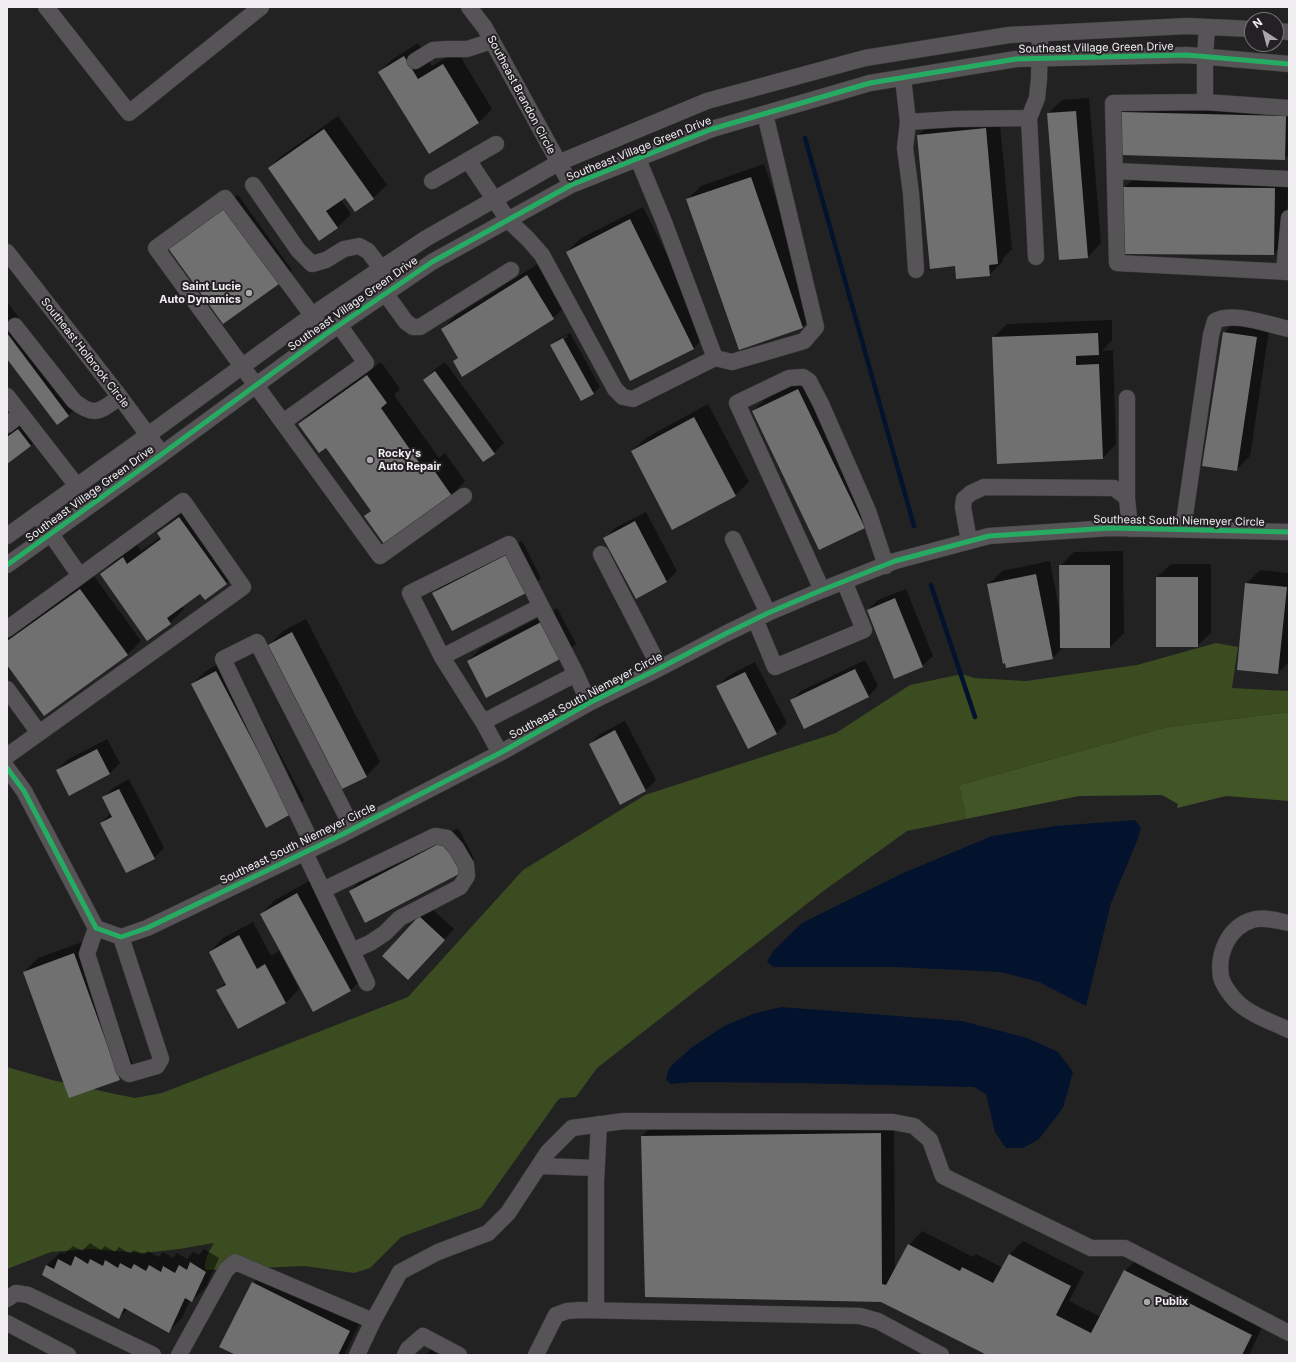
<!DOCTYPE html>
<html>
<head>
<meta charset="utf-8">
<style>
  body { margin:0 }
  #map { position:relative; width:1296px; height:1362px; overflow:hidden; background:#232223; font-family:Inter,sans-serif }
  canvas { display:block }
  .frame { position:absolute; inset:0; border:8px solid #f1eff1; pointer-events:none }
  .north { position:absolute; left:1244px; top:12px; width:40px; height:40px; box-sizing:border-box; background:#242124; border:1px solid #767376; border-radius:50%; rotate:324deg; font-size:11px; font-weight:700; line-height:16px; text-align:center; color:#f1eff1 }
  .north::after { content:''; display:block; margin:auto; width:14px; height:18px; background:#a9a7a9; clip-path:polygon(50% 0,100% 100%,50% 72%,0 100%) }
</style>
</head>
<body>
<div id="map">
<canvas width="1296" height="1362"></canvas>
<div class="frame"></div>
<div class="north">N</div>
</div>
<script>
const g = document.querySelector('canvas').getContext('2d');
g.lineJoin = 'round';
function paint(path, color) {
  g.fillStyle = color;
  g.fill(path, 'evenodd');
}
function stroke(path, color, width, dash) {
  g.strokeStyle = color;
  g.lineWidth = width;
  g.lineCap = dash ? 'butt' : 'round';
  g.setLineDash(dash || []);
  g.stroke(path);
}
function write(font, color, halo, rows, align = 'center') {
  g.font = font + ' Inter,sans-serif';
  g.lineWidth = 4;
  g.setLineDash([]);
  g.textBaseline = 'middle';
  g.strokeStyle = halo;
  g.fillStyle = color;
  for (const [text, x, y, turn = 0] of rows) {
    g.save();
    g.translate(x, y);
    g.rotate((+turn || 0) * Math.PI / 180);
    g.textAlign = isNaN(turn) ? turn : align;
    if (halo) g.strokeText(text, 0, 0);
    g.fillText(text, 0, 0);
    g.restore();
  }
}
const green = new Path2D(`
  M1216 643 1238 647 1232 688 1289 691V712L1167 727 959 785 966 819 907 831 822 892 597 1068 576 1097 561 1098 558 1100 481 1208 401 1237 370 1268 354 1273 305 1266 205 1270C204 1260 209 1251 214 1243L179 1249 143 1253 89 1249 51 1252 7 1269V1067L52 1080 115 1094 135 1098 162 1093 408 997 523 870 645 795 836 733 910 685 962 674 974 678 1026 681 1137 665Z`);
const forest = new Path2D(`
  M1289 712V801L1226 796 1177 808 1178 804 1162 795 1079 796 966 819 959 785 1167 727Z`);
const water = new Path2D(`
  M1135 820 1141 828 1137 841 1111 903 1086 1006 1039 982 1001 972 895 967H774L767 962 773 951 802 923 901 874 992 836 1056 826Z
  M781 1007 962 1021 1027 1038 1058 1052 1073 1072 1063 1108 1039 1139 1023 1148H1006L995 1132 986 1094 974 1087 793 1083 693 1082 670 1084 666 1078 670 1067 691 1048 724 1026 753 1014Z`);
const shadow = new Path2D(`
  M418 43 432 66 457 51 492 109 479 122 429 153 379 72 393 59Z
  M1089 98 1101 243 1088 257 1048 114 1062 100Z
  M1136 99 1289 103V154L1284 159 1122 112Z
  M999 115 1012 249 1003 258V261L989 275 956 265 918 135 932 122Z
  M338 116 387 185 373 198 345 196 341 200 351 214 337 228 269 168 283 155Z
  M764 164 816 313 803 327 740 349 688 199 701 186Z
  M1138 174 1288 175 1287 240 1274 254 1124 188Z
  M238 195 292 270 279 283 183 234Z
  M643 207 707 334 694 348 630 380 567 252 581 238Z
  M541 262 567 305 553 318 454 361 459 357 442 330 455 316Z
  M7 302 82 401 69 415 57 423 7 357Z
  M1237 319 1270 324 1250 456 1236 470 1224 333Z
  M1112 320V340L1102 351 1113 350 1116 444 1103 458 993 338 1007 324Z
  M570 333 600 387 593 393 552 345 558 339ZM567 335 568 337 558 342V340Z
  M381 362 400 389 394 395 439 458 445 453 465 481 452 495 384 543 365 517 371 510 326 446 299 424 313 411Z
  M445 362 504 443 494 453 424 380 434 370Z
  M812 376 878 514 864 527 753 411 767 397Z
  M708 404 749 482 735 495 632 451 646 438Z
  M32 416 44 432 30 446 7 463V435Z
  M193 505 240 570 227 583 205 599 200 593 182 606 184 609 170 623 148 639 101 574 115 561 137 545 141 551 161 537 159 533 172 520Z
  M646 512 677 571 667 581 636 597 605 538 615 528Z
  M522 541 541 578 527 591 434 593 447 579Z
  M1123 551 1124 633 1110 647H1063L1053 658 988 585 1002 571 1050 561 1059 609H1060V566L1074 552Z
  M1171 564H1211V633L1197 646 1157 577Z
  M1260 570 1289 573V662L1278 673 1238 670 1246 584Z
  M94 576 141 641 127 655 7 663V639Z
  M906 589 933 656 922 666 868 610 878 600Z
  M557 608 576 644 562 657 468 661 481 648Z
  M306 619 380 762 366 776 269 645 283 631Z
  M230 658 304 800 291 814 192 684 206 671Z
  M865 660 878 686 868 697 791 701 801 691Z
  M755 662 787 723 776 734 718 686 728 676Z
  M625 721 656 780 646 790 620 803 590 744 600 734Z
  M107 739 120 763 109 774 57 770 67 760Z
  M129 779 164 848 154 858 101 823 111 813 103 798 113 788Z
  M458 828 474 858 460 872 350 891 364 877Z
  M311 880 364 977 350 991 261 914 275 900Z
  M430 907 454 929 418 968 420 917Z
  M253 922 271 956 279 951 299 989 286 1003 218 990 226 982 210 952 223 938Z
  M88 940 133 1065 119 1079 24 972 38 958Z
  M894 1120 895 1271 909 1245 922 1231 973 1257 976 1254 1003 1268 1010 1254 1023 1241 1084 1272 1069 1301 1101 1317 1125 1271 1139 1257 1265 1321 1249 1355H989L642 1136 656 1122Z
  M90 1243 101 1250 105 1246 115 1252 119 1247 130 1254 134 1250 144 1255 148 1251 159 1257 163 1252 173 1258 177 1253 187 1259 193 1252 199 1255 204 1249 219 1258 206 1287 192 1301 190 1300 182 1318 168 1332 128 1309 119 1317 43 1274 47 1265 61 1252 64 1254 73 1246 82 1251Z
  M267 1269 363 1317 344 1355H238L253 1283Z
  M440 1339 470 1355H426Z`);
const stream = new Path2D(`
  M805 138 914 526
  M931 585 975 717`);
const building = new Path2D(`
  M404 56 418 79 443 64 479 123 429 154 378 72Z
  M1076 111 1088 258 1059 260 1047 113Z
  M1121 112 1286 116 1285 160 1120 155Z
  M986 128 998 264 989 265 990 276 956 279 955 266 930 269 917 135Z
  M324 129 374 199 355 212 345 198 326 211 338 228 319 241 268 168Z
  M751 177 803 328 739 350 686 199Z
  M1123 187 1275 188 1274 255 1122 254Z
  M224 207 279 284 223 324 168 248Z
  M630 219 694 349 630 381 566 252Z
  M527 275 554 319 462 377 453 361 458 358 441 329Z
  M1223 332 1257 337 1237 471 1202 466Z
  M7 333 69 416 57 425 7 359Z
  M1098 333 1099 355 1076 356V365L1099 364 1103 459 997 464 992 337Z
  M563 338 594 394 581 401 550 345Z
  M435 371 495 454 483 462 423 380Z
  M367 375 387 403 381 408 425 471 431 466 452 496 384 544 364 516 371 511 326 448 319 453 298 424Z
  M798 389 865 528 819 550 752 411Z
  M694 417 736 496 672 530 631 451Z
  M18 429 31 446 7 464V437Z
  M179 517 227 584 205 600 200 594 167 618 171 624 147 641 100 574 123 557 127 564 161 539 157 533Z
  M635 521 667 582 636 599 603 538Z
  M508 554 528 592 452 631 432 593Z
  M1059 565H1110V648H1060Z
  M1036 574 1053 659 1006 668 1005 663 1003 664 987 584Z
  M1156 577H1198V647H1156Z
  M1245 583 1287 587 1278 674 1237 670Z
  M80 589 128 655 44 716 7 665V641Z
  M895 598 923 667 894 679 867 610Z
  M543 621 562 658 486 698 467 661Z
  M292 632 367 777 342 789 268 645Z
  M855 669 869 697 804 729 790 700Z
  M216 671 291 814 266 828 191 684Z
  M745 672 777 734 748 749 716 686Z
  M615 730 646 791 620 805 589 744Z
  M97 749 110 774 69 796 56 770Z
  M119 789 155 859 126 873 100 823 112 817 102 797Z
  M444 841 461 873 365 923 349 891Z
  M297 893 351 991 313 1012 260 914Z
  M419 916 445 940 408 980 382 956Z
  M239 935 257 969 265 964 286 1003 238 1029 216 990 226 985 209 952Z
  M74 953 120 1080 69 1098 23 972Z
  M881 1133 882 1284 886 1285 908 1244 960 1271 962 1267 993 1283 1009 1254 1071 1286 1056 1315 1091 1333 1124 1270 1252 1335 1242 1355H987L881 1302 645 1297 641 1136Z
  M75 1256 88 1264 90 1259 103 1266 105 1260 118 1268 120 1263 131 1269 134 1264 146 1271 149 1265 161 1272 163 1266 175 1273 179 1265 187 1270 190 1262 206 1272 192 1302 185 1298 169 1333 124 1308 119 1319 42 1275 46 1265 54 1269 58 1259 71 1266Z
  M252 1282 350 1331 338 1355H236L219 1347Z`);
const minor = new Path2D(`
  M46 7 129 113 261 7
  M469 7 485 28 571 185
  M1276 31 1289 32
  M415 61 433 50 447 49H467L492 41
  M903 78 908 122 955 119 1029 118 1036 257
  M1205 102V57L1207 27
  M1289 108 1205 102 1113 103 1117 263 1289 272
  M1029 118 1037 98 1039 79 1040 34
  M908 122 905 148 911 193 916 270
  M468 160 508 220 528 239 542 255 615 389 623 397 633 399 715 358 664 222 638 159
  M1115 171 1289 179
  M432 181 496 144
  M253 185 298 250 312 264 326 260 344 249 359 246 368 251 381 268 385 293 406 322 413 327H420L511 270
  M7 252 120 397 162 454
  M1284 272 1289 218
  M318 323 225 198 156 248 380 556 464 496
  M15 326 74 401C95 418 100 411 120 397
  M715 358 732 362 804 341 816 327 765 114
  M7 396 77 486
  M1127 398V498
  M283 422 366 363 339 325
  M7 425 21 414
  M1183 529 1211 335 1215 321C1234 311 1269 325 1289 329
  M7 536 148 435 321 309 425 239 558 163 707 101 865 58 1009 35 1187 26 1252 29
  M733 539 768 613
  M969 541 963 507 964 499 971 493 984 487 1114 488 1127 498 1130 529
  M601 554 660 668
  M7 565 162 454 326 334 432 262 571 185 712 129 870 83 1016 59 1187 55 1289 64
  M822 590 737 403 789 378 803 377 809 381 821 404 868 511 886 566
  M755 619 775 667 864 630 844 581
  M7 629 80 576
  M442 657 541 606
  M7 689 39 733
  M483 722 576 674
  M500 753 483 722 442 657 410 593 509 544 576 674 589 703
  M7 756 243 587 183 501 80 576 37 514
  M7 768 24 791 96 928 121 937 147 928 343 834 500 753 589 703 660 668 725 634 768 613 822 590 895 561 989 536 1110 528 1289 532
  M314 848 223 659 257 642 353 829
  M305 853 367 983
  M323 890 435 836 447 838 456 848 466 865 467 876 460 887 400 918 385 933 370 943 352 951
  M1289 923C1278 921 1263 916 1252 920 1229 927 1217 953 1221 977 1223 985 1231 996 1237 1002 1251 1015 1272 1022 1289 1030
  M96 928 87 954 124 1070 129 1074 157 1066 161 1059 121 937
  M539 1166 596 1168
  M7 1299 16 1293 28 1295 153 1355
  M596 1310V1181L599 1124
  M373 1321 400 1272 438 1252 488 1233 508 1213 548 1152 572 1128 624 1121 893 1122 914 1126 930 1140 943 1176 1091 1248H1125L1289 1333
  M7 1323 68 1355
  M179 1355 226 1270 235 1262 373 1321 357 1355
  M405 1355 408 1349 423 1336 459 1355
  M536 1355 556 1315 567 1311 580 1310 860 1316 878 1321 941 1355`);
const cycleway = new Path2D(`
  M7 565 162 454 326 334 432 262 571 185 712 129 870 83 1016 59 1187 55 1289 64
  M7 768 24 791 96 928 121 937 147 928 343 834 500 753 589 703 660 668 725 634 768 613 822 590 895 561 989 536 1110 528 1289 532`);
const markers = [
  [249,293,4,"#a9a7a9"],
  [370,460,4,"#a9a7a9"],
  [1147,1302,4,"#a9a7a9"]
];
const streetNames = [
  ["Southeast Village Green Drive",1096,48,-1],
  ["Southeast Brandon Circle",521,95,62],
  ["Southeast Village Green Drive",639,149,-22],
  ["Southeast Village Green Drive",353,304,-35],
  ["Southeast Holbrook Circle",85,353,52],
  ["Southeast Village Green Drive",90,494,-36],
  ["Southeast South Niemeyer Circle",1179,521,1],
  ["Southeast South Niemeyer Circle",586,696,-28],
  ["Southeast South Niemeyer Circle",298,844,-26]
];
const poiNames = [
  ["Saint Lucie",241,287,"right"],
  ["Auto Dynamics",241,300,"right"],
  ["Rocky's",378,454],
  ["Auto Repair",378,467],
  ["Publix",1155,1302]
];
paint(green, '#3a4c20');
paint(forest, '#425526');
paint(water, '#03132e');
paint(shadow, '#0007');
stroke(stream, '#03132e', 4.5);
paint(building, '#717071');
stroke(minor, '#3d3c3d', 17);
stroke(minor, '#565456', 16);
stroke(cycleway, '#26ab63', 5);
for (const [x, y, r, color] of markers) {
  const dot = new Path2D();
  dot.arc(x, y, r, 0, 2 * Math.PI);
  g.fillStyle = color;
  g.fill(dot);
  stroke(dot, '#242124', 1.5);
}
write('11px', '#f1eff1', '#242124', streetNames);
write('bold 11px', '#f1eff1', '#242124', poiNames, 'left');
</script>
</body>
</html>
